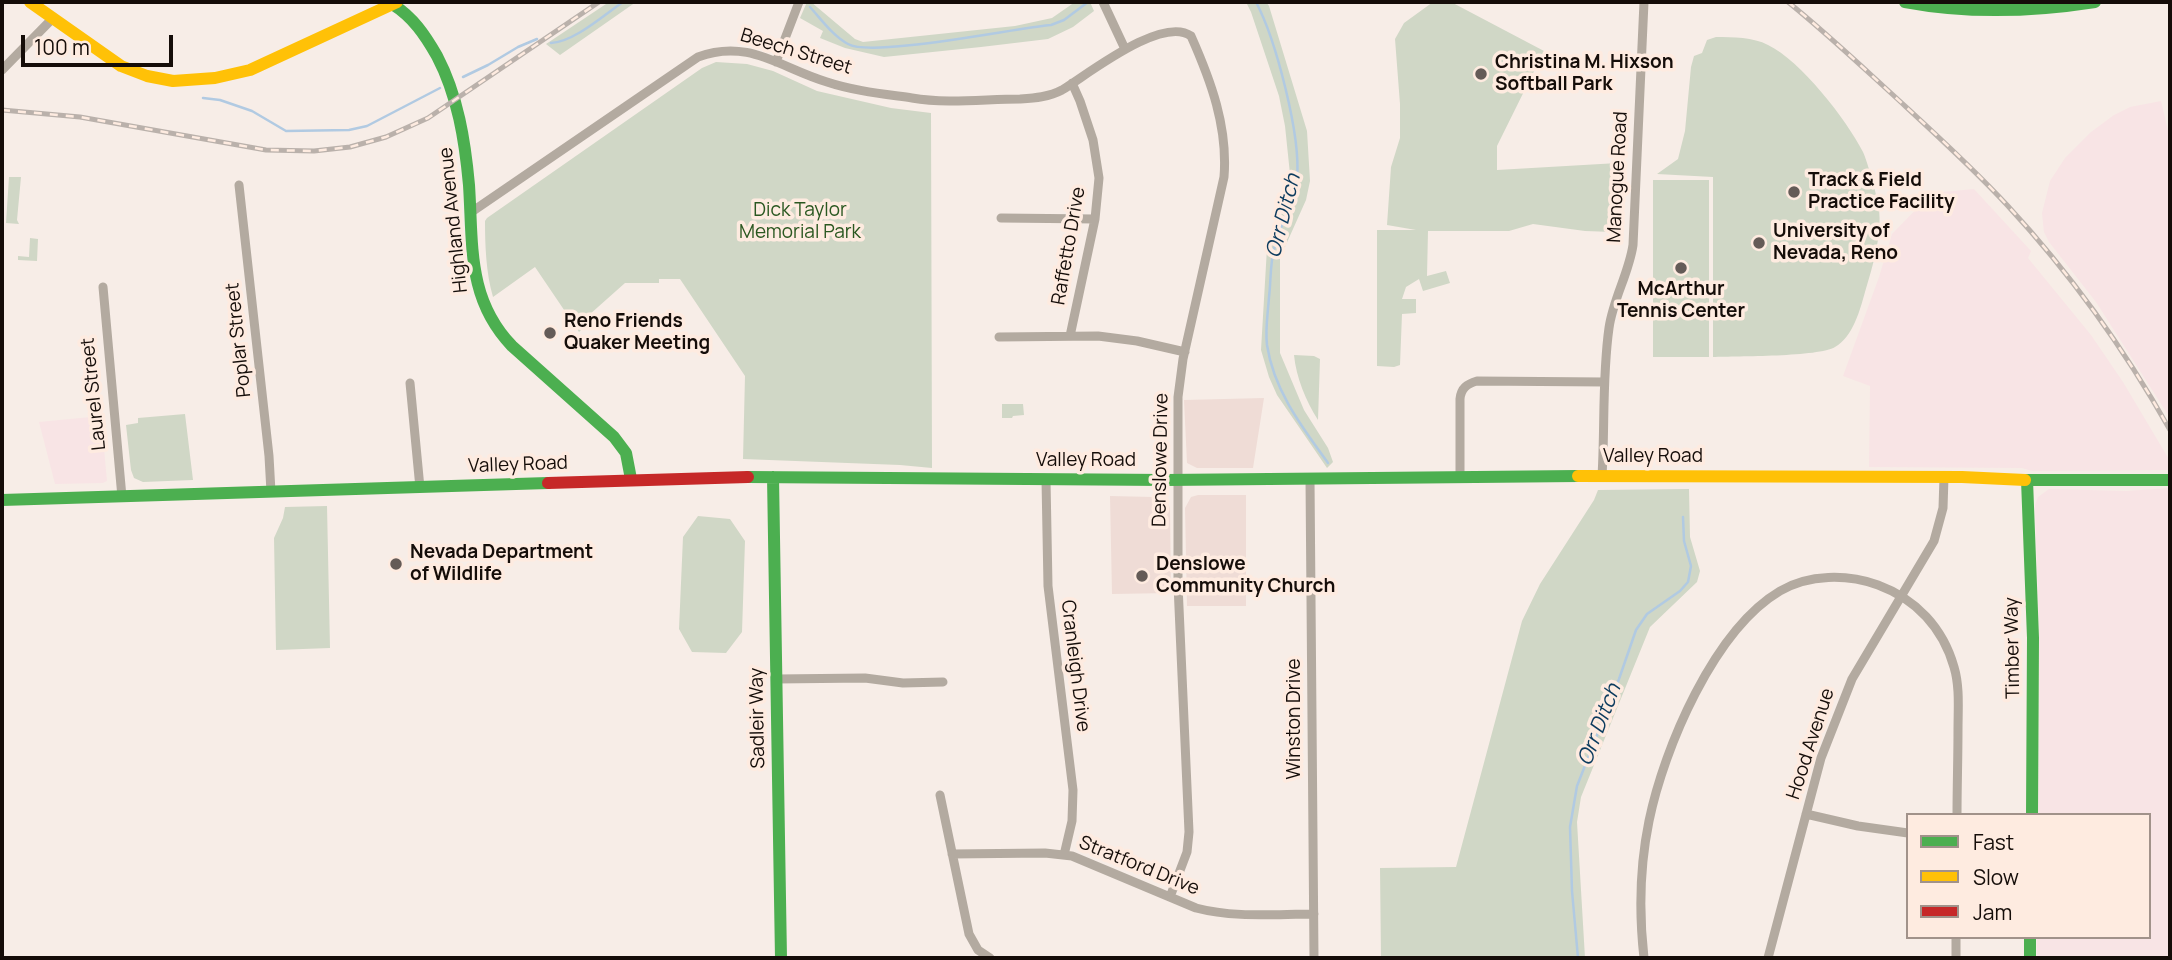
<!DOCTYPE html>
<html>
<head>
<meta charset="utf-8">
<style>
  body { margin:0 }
  #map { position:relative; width:2172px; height:960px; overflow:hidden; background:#f7ede7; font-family:Manrope,sans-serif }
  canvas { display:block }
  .frame { position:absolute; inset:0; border:4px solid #150d09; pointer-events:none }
  .legend { position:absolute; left:1906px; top:813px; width:245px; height:126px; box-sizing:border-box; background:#feebe0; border:2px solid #a1928a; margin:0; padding:9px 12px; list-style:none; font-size:21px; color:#150d09 }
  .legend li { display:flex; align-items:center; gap:14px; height:35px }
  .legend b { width:35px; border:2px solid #a1928a }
  .scale { position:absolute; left:21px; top:35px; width:152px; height:32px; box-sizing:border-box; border:4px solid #150d09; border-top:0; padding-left:9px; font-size:21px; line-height:24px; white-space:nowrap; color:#150d09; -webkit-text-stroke:5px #feebe0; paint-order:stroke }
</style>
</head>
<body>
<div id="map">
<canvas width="2172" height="960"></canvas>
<div class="frame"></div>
<ul class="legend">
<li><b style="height:9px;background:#4caf50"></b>Fast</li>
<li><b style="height:9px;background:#ffc107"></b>Slow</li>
<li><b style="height:9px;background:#c62828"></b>Jam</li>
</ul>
<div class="scale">100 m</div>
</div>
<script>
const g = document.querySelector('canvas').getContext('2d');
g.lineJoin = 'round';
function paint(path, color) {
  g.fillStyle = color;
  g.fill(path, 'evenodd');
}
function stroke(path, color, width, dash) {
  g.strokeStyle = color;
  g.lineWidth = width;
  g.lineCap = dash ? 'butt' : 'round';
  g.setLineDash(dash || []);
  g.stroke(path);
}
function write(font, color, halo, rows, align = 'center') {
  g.font = font + ' Manrope,sans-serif';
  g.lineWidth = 7;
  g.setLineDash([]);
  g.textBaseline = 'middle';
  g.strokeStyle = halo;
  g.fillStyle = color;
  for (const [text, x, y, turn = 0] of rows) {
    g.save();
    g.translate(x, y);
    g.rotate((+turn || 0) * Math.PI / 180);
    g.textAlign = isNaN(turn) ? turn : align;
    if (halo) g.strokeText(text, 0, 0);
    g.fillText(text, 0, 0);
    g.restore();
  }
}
const commercial = new Path2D(`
  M1264 398 1253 468H1197L1187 463 1184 400Z
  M1198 495H1246V606H1187L1185 508 1191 497Z
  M1110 496 1153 497 1162 498 1168 503 1170 508 1171 593 1112 594Z`);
const industrial = new Path2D(`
  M2161 101 2170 139V418L2096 302 2049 242 2044 232 2042 213 2050 181 2065 158 2091 132 2114 115 2130 107Z
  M1974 189 2031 251 2028 258 2091 335 2123 382 2170 461V470L2032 471 2022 468 1869 467 1870 386 1843 376 1879 277 1892 234 1932 193Z
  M101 416 107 481 103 483 55 484 39 422Z
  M2170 488V958H2037V937H2149V815H2038L2039 634 2035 505 2038 497 2049 489 2126 491Z`);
const green = new Path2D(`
  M609 2H636L560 55 546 44Z
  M807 2H811L855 39 863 42 1015 26 1052 18 1075 2H1090L1094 11 1073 27 1048 39 981 47 884 57 845 48 820 38 823 31 800 18Z
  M1246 2H1266L1269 6 1307 131 1310 181 1306 200 1280 258V353L1304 410 1328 448 1333 462 1327 468 1277 395 1269 377 1261 350 1267 248 1279 223 1287 195 1290 174 1285 126 1279 96 1251 12Z
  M1433 2H1451L1544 51 1497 146V170L1618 163 1613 232 1585 231 1533 224 1509 231H1428L1427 276 1446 271 1450 283 1423 291 1419 279 1406 287 1402 299H1416V313L1402 314 1400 365 1394 367 1377 366V230H1416L1387 225 1391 167 1400 138V104L1395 39 1404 23Z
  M1716 37C1733 37 1753 37 1768 45 1801 61 1846 119 1863 152 1868 163 1877 196 1879 208 1882 236 1873 265 1865 292 1860 310 1853 337 1835 347 1819 357 1737 356 1713 357V177L1657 174 1678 159 1685 131 1691 67 1694 56 1702 53 1707 40Z
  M716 62 747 64 773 71 817 91 891 108 931 113 932 468 900 465 743 459 745 376 680 279H659V283H625L589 315 592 319 579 332 535 267 493 297C486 273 485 245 485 221L487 218 702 68Z
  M9 177H21L17 220 19 224 6 223Z
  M1653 180H1709V357H1653Z
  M30 238 38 239 37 261 18 260V256L29 257Z
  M1294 355 1314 356 1320 359 1318 420C1306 401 1296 377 1294 355Z
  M1157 401H1168L1166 457 1157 458V430H1161V425L1157 424Z
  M1002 404H1023L1024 415 1013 416 1012 418H1002Z
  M185 414 193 480 143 482 134 478 131 470 126 425 138 423V418Z
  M1689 489 1690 537 1700 571 1697 582 1650 627 1581 797 1577 822 1585 958H1381L1380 868 1456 867 1522 621 1540 584 1594 500 1598 490Z
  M327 506 330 648 276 650 274 538 283 518 285 507Z
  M698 516 730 519 745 541 742 632 726 653 692 652 679 629 683 537Z`);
const stream = new Path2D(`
  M1256 2C1276 40 1301 136 1297 178 1294 204 1280 224 1274 249 1270 264 1271 281 1269 297 1268 313 1265 329 1267 345 1274 391 1302 427 1328 463
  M810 7C821 19 833 36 848 44 872 58 1015 28 1051 25L1064 20 1088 2
  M551 43C574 42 604 15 623 2
  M463 77 488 65 518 47 537 39
  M203 98 220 100 252 111 286 131 349 130 367 126 440 88
  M1578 958 1572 891 1570 827 1577 786 1619 679 1636 630 1647 614 1680 591 1688 582 1691 566 1684 541 1683 517`);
const street = new Path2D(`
  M1103 2 1125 49
  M776 62 799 2
  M2 70 53 18
  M239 185 269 456 271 492
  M470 213 698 57C749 38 780 68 827 82 854 91 884 94 912 98 947 104 985 99 1020 99 1034 98 1049 97 1062 90 1087 75 1162 15 1191 36 1211 81 1228 127 1224 177L1183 359 1178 397V585L1189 832 1187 852 1170 897
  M1001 218 1095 219
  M103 287 122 497
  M1070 336 1095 219 1099 178 1093 140 1080 101 1072 83
  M999 337 1098 336 1137 341 1185 352
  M410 383 420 488
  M1602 476C1605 427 1602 377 1609 328 1613 299 1629 273 1633 245L1644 2
  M1460 477V399C1461 388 1467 384 1477 381L1604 382
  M1310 479 1314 958
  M1046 480 1048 586 1073 790 1072 821 1064 855
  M777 679 865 678 903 683 943 682
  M940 795 969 934 978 950 990 958
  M1806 814 1858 826 1908 833
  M952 854 1045 853 1072 856 1196 908C1234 918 1274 914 1314 914
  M1644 958C1639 914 1640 865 1649 821 1664 748 1714 630 1780 591 1809 574 1847 574 1878 585 1916 599 1943 628 1954 667 1960 687 1958 709 1958 730 1958 758 1957 787 1957 815
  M1768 958 1821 758 1852 679 1934 541 1943 508 1944 477
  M1956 958V937`);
const fast = new Path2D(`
  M1905 2C1969 14 2031 12 2095 2
  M392 4C413 17 425 35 437 56 458 96 465 141 469 185 473 246 467 299 512 346L614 437 626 453 631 479
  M748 477 1166 480 1578 476
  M773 477 781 958
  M2025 480H2170
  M2027 480 2033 638 2032 815
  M2 500 548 483
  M2030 937V958`);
const slow = new Path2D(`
  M30 2 121 66 147 76 173 81 215 78 250 70 397 2
  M1578 476 1962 477 2025 480`);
const jam = new Path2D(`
  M548 483 748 477`);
const rail = new Path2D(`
  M1788 2C1824 31 1858 63 1892 94 1931 130 1971 166 2007 205 2070 273 2125 350 2170 430
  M2 110 80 117 266 150 314 151 350 147 386 137 428 118 599 2`);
const markers = [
  [1481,74,7,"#645b57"],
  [1794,192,7,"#645b57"],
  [1759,243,7,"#645b57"],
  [1681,268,7,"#645b57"],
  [550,333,7,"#645b57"],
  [396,564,7,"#645b57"],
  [1142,576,7,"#645b57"]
];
const streetNames = [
  ["Beech Street",796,52,17],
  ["Manogue Road",1618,177,-87],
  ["Highland Avenue",454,220,-96],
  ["Raffetto Drive",1069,246,-80],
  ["Poplar Street",239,340,-96],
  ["Laurel Street",94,394,-96],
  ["Valley Road",1653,457],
  ["Denslowe Drive",1161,460,-89],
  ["Valley Road",1086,461],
  ["Valley Road",518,465,-2],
  ["Timber Way",2013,648,-91],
  ["Cranleigh Drive",1075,666,83],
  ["Sadleir Way",758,718,-91],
  ["Winston Drive",1295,719,-90],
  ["Hood Avenue",1811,744,-72],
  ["Stratford Drive",1139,866,22]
];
const poiNames = [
  ["Christina M. Hixson",1495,63],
  ["Softball Park",1495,85],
  ["Track & Field",1808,181],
  ["Practice Facility",1808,203],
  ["University of",1773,232],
  ["Nevada, Reno",1773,254],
  ["McArthur",1681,290,"center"],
  ["Tennis Center",1681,312,"center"],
  ["Reno Friends",564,322],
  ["Quaker Meeting",564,344],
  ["Nevada Department",410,553],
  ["of Wildlife",410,575],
  ["Denslowe",1156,565],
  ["Community Church",1156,587]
];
const parkNames = [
  ["Dick Taylor",800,211],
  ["Memorial Park",800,233]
];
const waterNames = [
  ["Orr Ditch",1284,216,-76],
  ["Orr Ditch",1600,725,-69]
];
paint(commercial, '#efdcd6');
paint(industrial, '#f8e4e5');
paint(green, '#d0d7c6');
stroke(stream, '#b1cae2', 2.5);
stroke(street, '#b3aaa0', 9);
stroke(fast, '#4caf50', 12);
stroke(slow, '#ffc107', 12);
stroke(jam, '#c62828', 12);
stroke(rail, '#bab1ab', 5);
stroke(rail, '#feebe0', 2.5, [8]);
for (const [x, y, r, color] of markers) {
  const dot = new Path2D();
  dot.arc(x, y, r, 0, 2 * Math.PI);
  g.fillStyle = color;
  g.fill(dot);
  stroke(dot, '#feebe0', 2.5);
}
write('19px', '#150d09', '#feebe0', streetNames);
write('bold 19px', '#150d09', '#feebe0', poiNames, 'left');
write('19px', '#2b5821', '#feebe0', parkNames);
write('italic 21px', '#0c3b5e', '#feebe0', waterNames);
</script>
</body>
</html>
